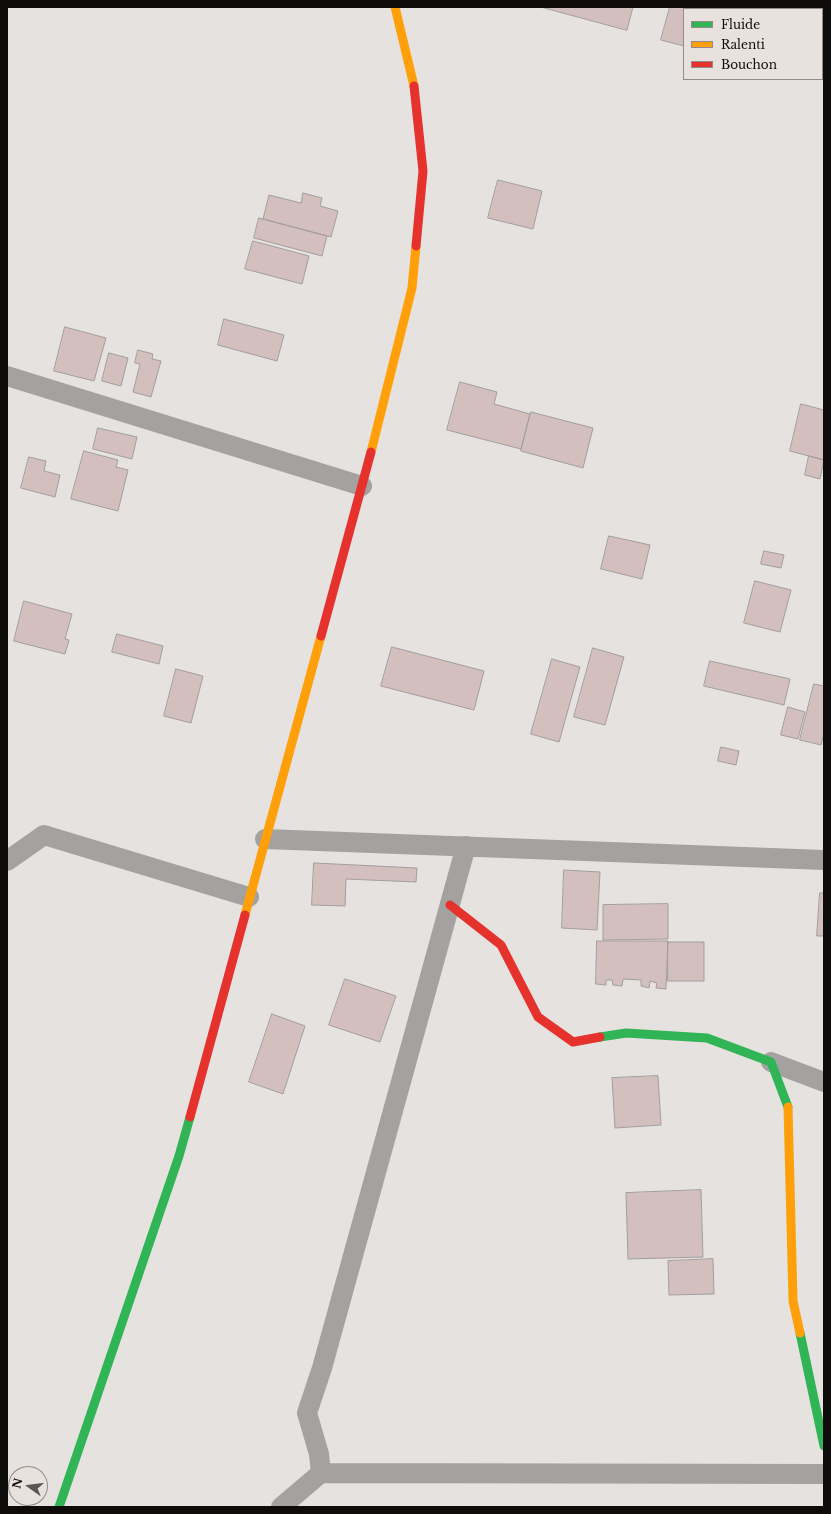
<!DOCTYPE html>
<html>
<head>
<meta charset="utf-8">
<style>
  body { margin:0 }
  #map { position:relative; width:831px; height:1514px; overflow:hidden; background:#e5e2e0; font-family:"Libre Baskerville",serif }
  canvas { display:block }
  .frame { position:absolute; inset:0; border:8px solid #0e0c0a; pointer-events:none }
  .legend { position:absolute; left:683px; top:8px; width:140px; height:72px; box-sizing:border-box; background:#e8e1dd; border:1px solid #918c89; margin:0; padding:5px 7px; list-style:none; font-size:12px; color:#0e0c0a }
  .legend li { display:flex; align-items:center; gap:8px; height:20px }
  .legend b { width:20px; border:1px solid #918c89 }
  .north { position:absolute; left:8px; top:1466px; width:40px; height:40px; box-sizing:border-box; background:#e8e1dd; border:1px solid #918c89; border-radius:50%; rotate:284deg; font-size:11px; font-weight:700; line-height:16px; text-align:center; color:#0e0c0a }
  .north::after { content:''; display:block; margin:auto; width:14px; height:18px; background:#595755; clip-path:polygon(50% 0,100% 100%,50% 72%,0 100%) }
</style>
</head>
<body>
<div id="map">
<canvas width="831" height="1514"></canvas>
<div class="frame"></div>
<ul class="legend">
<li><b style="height:5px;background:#30b455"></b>Fluide</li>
<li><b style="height:5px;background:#ff9f0a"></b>Ralenti</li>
<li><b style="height:5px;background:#e5322d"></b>Bouchon</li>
</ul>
<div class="north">N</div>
</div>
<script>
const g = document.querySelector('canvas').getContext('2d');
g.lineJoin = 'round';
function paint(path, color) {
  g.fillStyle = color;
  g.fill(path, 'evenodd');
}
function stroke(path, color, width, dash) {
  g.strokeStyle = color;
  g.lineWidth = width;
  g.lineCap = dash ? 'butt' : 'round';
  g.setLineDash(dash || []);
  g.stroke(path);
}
const building = new Path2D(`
  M541 7H633L627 30Z
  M670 7H711V9H684V46L661 40Z
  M498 180 542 191 533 229 488 218Z
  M303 193 322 198 320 206 338 211 331 237 263 219 269 195 301 203Z
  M259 218 327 236 322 256 254 238Z
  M253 241 309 256 302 284 245 269Z
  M224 319 284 335 277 361 218 345Z
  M65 327 106 338 94 381 54 371Z
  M138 350 153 354 152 359 161 361 151 397 133 392 140 364 135 363Z
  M109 353 128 358 121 386 102 381Z
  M460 382 497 392 494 404 530 414 521 449 447 430Z
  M801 404 824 410V460L790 451Z
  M531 412 593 428 583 468 521 451Z
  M98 428 137 437 132 459 93 449Z
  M84 451 118 460 116 467 128 470 118 511 71 499Z
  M809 456 824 460 820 479 805 475Z
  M29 457 46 461 44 471 60 475 55 497 21 488Z
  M609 536 650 545 642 579 601 569Z
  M764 551 784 555 781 568 761 564Z
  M755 581 791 590 780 632 744 623Z
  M24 601 72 614 65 639 69 640 65 654 14 641Z
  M117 634 163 646 159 664 112 652Z
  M392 647 484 671 474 710 381 686Z
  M593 648 624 657 605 725 574 717Z
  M552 659 580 667 559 742 531 734Z
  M710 661 790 679 784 705 704 686Z
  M176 669 203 676 191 723 164 716Z
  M814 684 824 686V734L821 745 800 740Z
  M788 707 805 712 798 739 781 735Z
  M721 747 739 751 736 765 718 761Z
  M314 863 417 868 416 882 346 879 345 906 312 905Z
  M564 870 600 872 597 930 562 928Z
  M820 893H824V936H817Z
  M668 904V939L603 940V905Z
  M597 941H668L666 989 656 988 657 983 650 981 649 988 641 986V980L623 979 622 986 613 985 612 980H606V985L596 984Z
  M668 942H704V981H668Z
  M345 979 396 996 380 1042 329 1025Z
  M272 1014 305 1026 283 1094 249 1082Z
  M658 1076 661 1125 615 1128 612 1078Z
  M701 1190 703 1257 628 1259 626 1193Z
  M713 1259 714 1294 669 1295 668 1261Z`);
const street = new Path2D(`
  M7 376 362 486
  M265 839 824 860
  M7 861 44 835 249 897
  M771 1062 824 1082
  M321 1473 319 1454 307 1413 322 1368 466 846
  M281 1507 321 1473 824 1474`);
const fast = new Path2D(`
  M600 1037 626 1033 707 1038 771 1062 788 1107
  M800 1333 824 1446
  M59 1507 179 1156 190 1117`);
const slow = new Path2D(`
  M395 7 414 86
  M371 452 412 288 416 246
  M245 915 321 636
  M788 1107 793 1301 800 1333`);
const jam = new Path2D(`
  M414 86 423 171 416 246
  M321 636 371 452
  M450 905 501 945 538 1017 573 1042 600 1037
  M190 1117 245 915`);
paint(building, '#d2bfbe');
stroke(building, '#a19e9d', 1);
stroke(street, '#a4a2a1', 20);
stroke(fast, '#30b455', 9);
stroke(slow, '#ff9f0a', 9);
stroke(jam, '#e5322d', 9);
</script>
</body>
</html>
